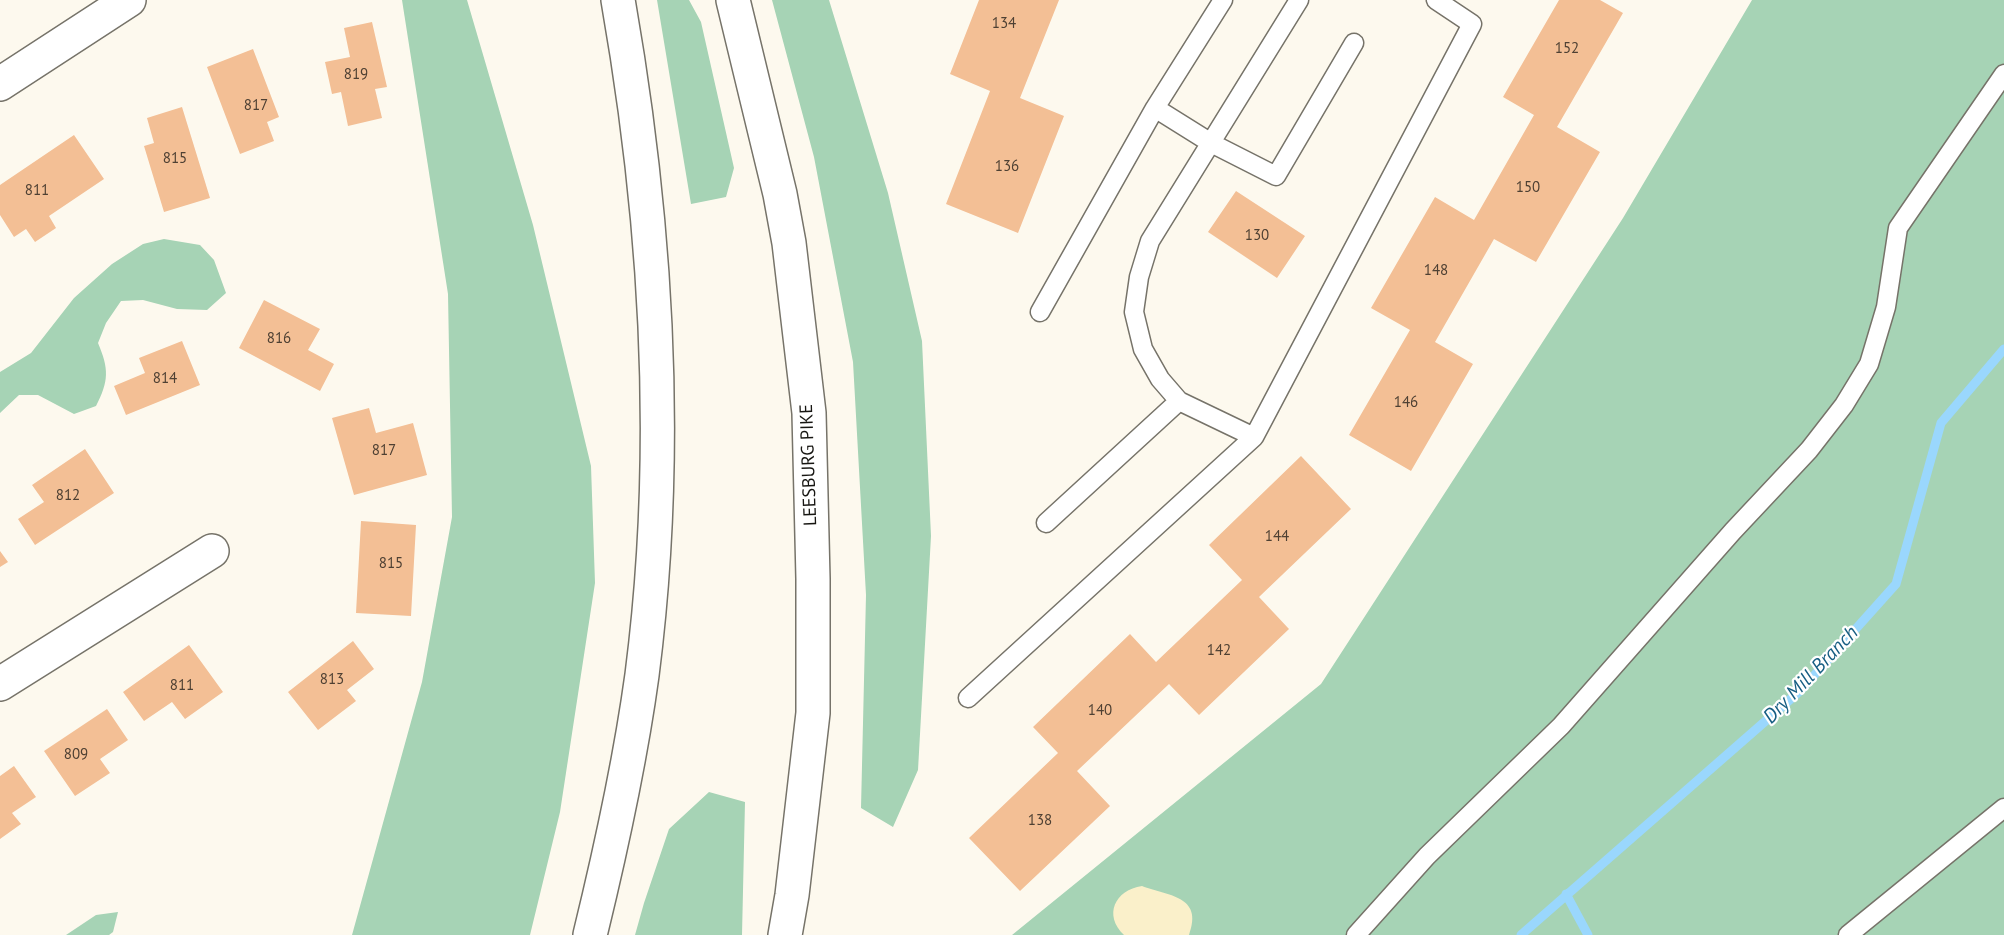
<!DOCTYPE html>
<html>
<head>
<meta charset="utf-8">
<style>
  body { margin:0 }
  canvas { display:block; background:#fdf9ee }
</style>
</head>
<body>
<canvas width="2004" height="935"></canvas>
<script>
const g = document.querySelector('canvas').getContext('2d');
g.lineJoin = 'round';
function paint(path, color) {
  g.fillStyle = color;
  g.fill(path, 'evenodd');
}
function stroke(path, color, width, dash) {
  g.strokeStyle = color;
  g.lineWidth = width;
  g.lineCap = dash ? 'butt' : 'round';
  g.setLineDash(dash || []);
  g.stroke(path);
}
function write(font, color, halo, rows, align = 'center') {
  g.font = font + ' "PT Sans",sans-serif';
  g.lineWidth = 4.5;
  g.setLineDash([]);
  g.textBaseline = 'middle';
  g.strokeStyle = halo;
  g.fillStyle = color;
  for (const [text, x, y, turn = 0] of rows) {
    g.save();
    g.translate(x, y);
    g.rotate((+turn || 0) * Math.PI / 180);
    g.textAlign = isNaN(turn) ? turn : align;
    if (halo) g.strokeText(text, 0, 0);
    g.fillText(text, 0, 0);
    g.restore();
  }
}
const green = new Path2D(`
  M402 0H467L533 225 591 466 595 583 560 812 530 935H352L422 682 452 517 448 294Z
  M657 0H689L701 22 734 168 726 197 691 204Z
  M772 0H829L888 193 922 341 931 536 918 770 893 827 861 808 866 595 853 362 814 157Z
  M1752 0H2004V935H1012L1321 684 1623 218Z
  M164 239 200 245 214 260 226 293 207 310 177 309 143 300 121 301 106 323 98 343C109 369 109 381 96 406L74 414 38 395H19L0 413V372L31 353 74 298 112 264 143 244Z
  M709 792 745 802 742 935H635L644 903 669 829Z
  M118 912 113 932 109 935H66L96 915Z`);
const sand = new Path2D(`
  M1142 886C1167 896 1204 895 1189 935H1124C1103 915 1115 890 1142 886Z`);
const stream = new Path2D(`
  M1566 894 1588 935
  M1521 935 1801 690 1896 584 1941 423 2004 349`);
const building = new Path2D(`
  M979 0H1059L1020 98 1064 116 1018 233 946 204 990 91 950 74Z
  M1559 0H1600L1623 13 1557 127 1600 152 1536 262 1494 239 1435 342 1473 364 1411 471 1349 435 1410 330 1371 308 1435 197 1474 220 1534 115 1503 97Z
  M372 22 387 87 375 89 382 118 348 126 341 92 332 94 325 62 350 57 344 28Z
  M253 49 279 117 267 122 274 141 240 154 207 67Z
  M182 107 210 198 164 212 144 146 154 143 147 118Z
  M74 135 104 179 49 216 56 228 35 242 26 229 14 237 0 215V185Z
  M1236 191 1305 236 1277 278 1208 232Z
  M264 300 320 329 308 350 334 364 320 391 239 348Z
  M182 341 200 385 126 415 114 386 145 373 139 358Z
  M369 408 376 433 413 423 427 475 354 495 332 418Z
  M85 449 114 493 35 545 18 519 44 502 32 485Z
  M1301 456 1351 509 1259 597 1289 629 1199 715 1169 684 1077 771 1110 806 1020 891 969 838 1058 753 1033 727 1130 634 1156 662 1242 580 1209 545Z
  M361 521 416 525 411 616 356 613Z
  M0 551 8 562 0 567Z
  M353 641 374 669 347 690 356 701 318 730 288 692Z
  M189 645 223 692 185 719 172 702 144 721 123 692Z
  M107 709 128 740 100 759 110 773 75 796 44 751Z
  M14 766 36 797 12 813 21 824 0 839V776Z`);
const lane = new Path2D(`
  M1299 0 1150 241 1139 277 1134 312 1143 349 1160 379 1179 401 1254 437 1472 24 1436 0
  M1155 108 1223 0
  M1040 312 1155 108 1211 143 1276 176 1354 43
  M1046 523 1179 401
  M968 698 1254 437
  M1356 935 1427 856 1561 726 1733 531 1809 450 1844 405 1869 364 1886 307 1898 228 2004 74
  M1848 935 2004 808`);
const street = new Path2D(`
  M0 84 129 0
  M0 684 212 551`);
const highway = new Path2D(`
  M733 0 780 194 789 243 809 413 813 579V713L792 895 785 935
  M590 935C611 849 630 763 642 675 671 450 657 222 618 0`);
const numberNames = [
  ["134",1004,24],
  ["152",1567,49],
  ["819",356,75],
  ["817",256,106],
  ["815",175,159],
  ["136",1007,167],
  ["150",1528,188],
  ["811",37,191],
  ["130",1257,236],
  ["148",1436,271],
  ["816",279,339],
  ["814",165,379],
  ["146",1406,403],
  ["817",384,451],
  ["812",68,496],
  ["144",1277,537],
  ["815",391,564],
  ["142",1219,651],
  ["813",332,680],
  ["811",182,686],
  ["140",1100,711],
  ["809",76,755],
  ["138",1040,821]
];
const streetNames = [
  ["LEESBURG PIKE",809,465,-92]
];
const waterNames = [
  ["Dry Mill Branch",1811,675,-46]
];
paint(green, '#a6d3b5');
paint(sand, '#faf0ca');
stroke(stream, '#9ad7fd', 9);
paint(building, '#f3bf95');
stroke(lane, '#767369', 21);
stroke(street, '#767369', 36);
stroke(highway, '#767369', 36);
stroke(lane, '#fff', 18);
stroke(street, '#fff', 33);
stroke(highway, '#fff', 33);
write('15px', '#4e4033', null, numberNames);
write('18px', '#171612', '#fff', streetNames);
write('italic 20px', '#175e83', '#fff', waterNames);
</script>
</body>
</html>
